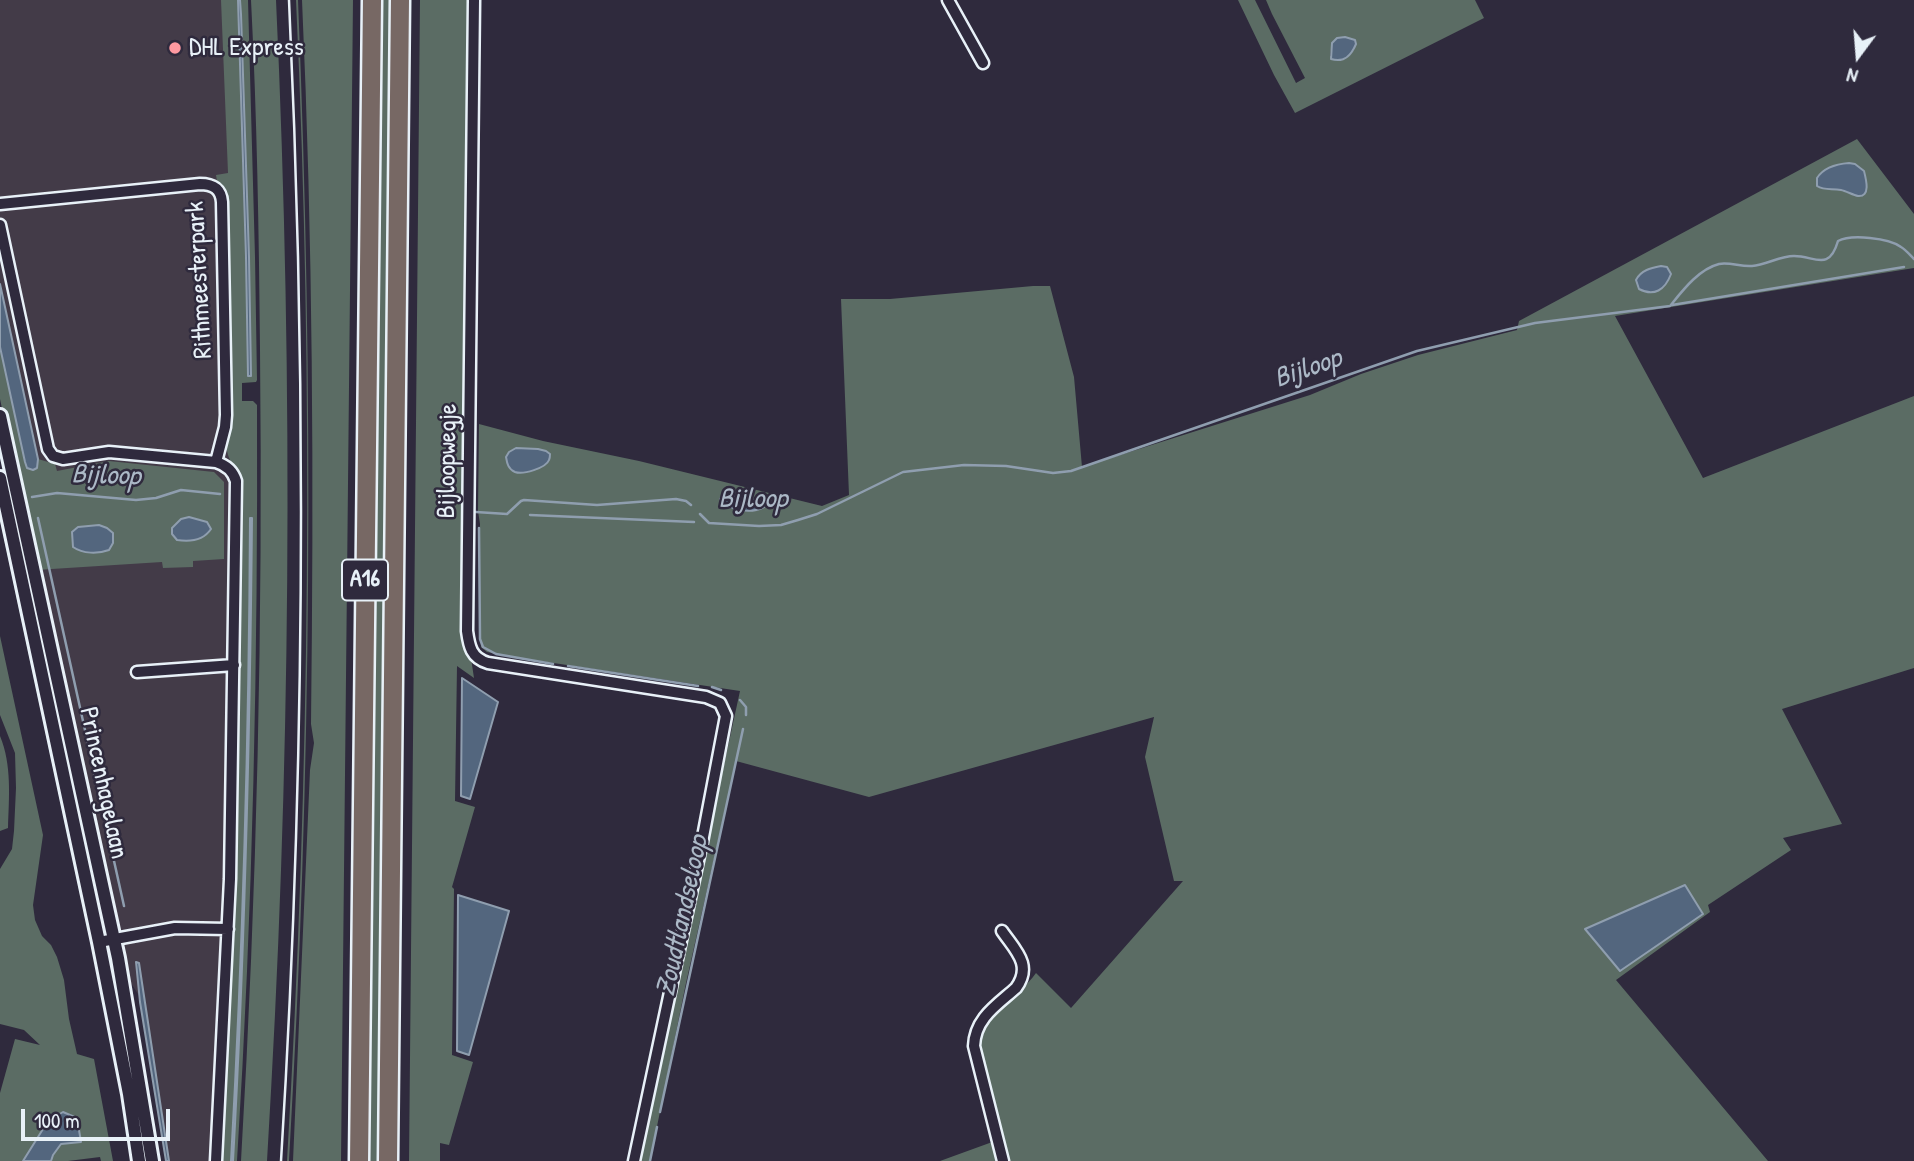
<!DOCTYPE html>
<html>
<head>
<meta charset="utf-8">
<style>
  body { margin:0 }
  #map { position:relative; width:1914px; height:1161px; overflow:hidden; background:#2f2a3d; font-family:"Patrick Hand",sans-serif }
  canvas { display:block }
  .north { position:absolute; left:1823px; top:21px; width:70px; height:70px; -webkit-text-stroke:5px #2f2a3d; paint-order:stroke; rotate:196deg; font-size:19px; font-weight:700; line-height:28px; text-align:center; color:#e8f1f8 }
  .north::after { content:''; display:block; margin:auto; width:24px; height:32px; background:#e8f1f8; clip-path:polygon(50% 0,100% 100%,50% 72%,0 100%) }
  .scale { position:absolute; left:21px; top:1109px; width:149px; height:32px; box-sizing:border-box; border:4px solid #e8f1f8; border-top:0; padding-left:9px; font-size:21px; line-height:24px; white-space:nowrap; color:#e8f1f8; -webkit-text-stroke:5px #2f2a3d; paint-order:stroke }
</style>
</head>
<body>
<div id="map">
<canvas width="1914" height="1161"></canvas>
<div class="north">N</div>
<div class="scale">100 m</div>
</div>
<script>
const g = document.querySelector('canvas').getContext('2d');
g.lineJoin = 'round';
function paint(path, color) {
  g.fillStyle = color;
  g.fill(path, 'evenodd');
}
function stroke(path, color, width, dash) {
  g.strokeStyle = color;
  g.lineWidth = width;
  g.lineCap = dash ? 'butt' : 'round';
  g.setLineDash(dash || []);
  g.stroke(path);
}
function write(font, color, halo, rows, align = 'center') {
  g.font = font + ' "Patrick Hand",sans-serif';
  g.lineWidth = 5;
  g.setLineDash([]);
  g.textBaseline = 'middle';
  g.strokeStyle = halo;
  g.fillStyle = color;
  for (const [text, x, y, turn = 0] of rows) {
    g.save();
    g.translate(x, y);
    g.rotate((+turn || 0) * Math.PI / 180);
    g.textAlign = isNaN(turn) ? turn : align;
    if (halo) g.strokeText(text, 0, 0);
    g.fillText(text, 0, 0);
    g.restore();
  }
}
const built = new Path2D(`
  M0 0H246L241 402 254 403 235 1161H169L143 1002 131 983 22 482 0 375Z`);
const green = new Path2D(`
  M221 0H248L255 257 257 380 256 382 242 383V401H253L257 405C258 657 253 909 237 1161H222C236 936 240 711 241 486 240 472 232 467 228 455 224 443 230 428 231 416L227 196 223 186 217 181 216 175 228 173Z
  M251 0H276C294 387 291 775 267 1161H241C257 891 263 621 260 350 259 233 257 117 251 0Z
  M296 0H298C314 387 312 774 289 1161H287C310 774 314 387 296 0Z
  M302 0H353L341 1161H293L310 770 314 743 311 724C314 482 313 241 302 0Z
  M381 0H390L379 1161H370Z
  M420 0H470L471 658 474 678 457 666 455 801 475 807 452 887 454 889 452 1055 473 1062 449 1145 440 1143V1161H409Z
  M1238 0H1255L1296 83 1305 78 1272 14 1266 0H1475L1484 18 1295 113 1274 75ZM1345 37 1355 40 1354 50 1348 57 1330 56 1332 43 1337 38Z
  M1857 139 1914 214V268L1615 316 1703 478 1914 396V668L1782 709 1842 824 1783 838 1791 850 1708 905 1710 912 1616 980 1768 1161H1008L980 1043C983 1012 1019 997 1036 973L1071 1008 1183 881H1174L1145 757 1154 717 869 797 736 761 686 983 650 1161H638L740 691 507 656 487 652 481 647 479 613 480 524 478 511 479 424 543 441 639 461 822 506 849 495 841 299H890L1033 286H1050L1074 377 1082 467 1310 395 1361 374 1418 355 1517 330 1519 321ZM734 496 762 504 757 511 728 508Z
  M0 348 25 462 38 466V459L55 464 57 471 109 461 214 472 224 482V559L193 561V567L163 568 162 562 36 570 0 399Z
  M0 496 97 959 93 955 0 520Z
  M0 636 43 835 33 905 35 920 42 936 51 945 57 957 64 980 69 1019 77 1054 94 1059 113 1161H101L100 1157 68 1161H0V1093L15 1039 40 1045 24 1030 0 1024V869L12 849 14 831 16 788 15 753 0 715Z
  M0 736C12 765 9 797 8 828L0 831Z
  M995 1141 1000 1161H940Z`);
const water = new Path2D(`
  M238 0H240L241 14 249 257 251 376H248L246 257Z
  M1345 37 1355 40 1356 44C1351 56 1344 63 1331 59L1332 43 1337 38Z
  M1849 163 1855 164 1864 171C1866 179 1871 197 1858 196 1853 195 1846 191 1841 190 1832 188 1825 191 1817 186V178C1824 167 1836 164 1849 163Z
  M1661 266 1667 267 1671 274C1665 290 1654 297 1639 289L1636 280C1641 270 1651 268 1661 266Z
  M0 284 38 459 37 468 33 470 27 468 25 462 0 347Z
  M516 448 538 449 546 451 550 454C550 456 550 458 549 460 546 468 523 475 515 472 508 469 507 463 506 457L509 452Z
  M723 495 757 501 764 507C751 514 729 511 720 499Z
  M189 517 207 522 211 529C203 541 190 542 177 540L172 534V528L181 519Z
  M250 518H252C250 732 245 947 233 1161H231C243 947 249 732 250 518Z
  M99 525 107 528 113 533V543L109 550C98 554 83 554 73 547L72 532 78 527Z
  M462 678 498 702 470 799 461 796Z
  M1685 885 1703 914 1620 971 1585 929Z
  M458 895 509 911 469 1055 457 1051Z
  M136 962 139 963 169 1161H166L140 1002Z
  M63 1112 77 1118 81 1142 61 1144 53 1155 51 1161H23L48 1121Z`);
const stream = new Path2D(`
  M1672 305 1904 267
  M32 497 57 493 136 500 156 498 181 490 220 494
  M476 512 507 514 521 501 524 500 597 505 676 499 686 501 691 505
  M700 514 709 523 759 526 781 525 798 520 817 514 903 472 964 465 1006 466 1053 473 1071 471 1417 351 1535 323 1670 306C1683 290 1699 269 1719 264 1730 262 1741 267 1752 266 1766 265 1780 256 1794 256 1815 256 1829 272 1838 241 1851 234 1889 238 1901 247 1906 250 1910 255 1914 259
  M530 515 694 522
  M38 518 124 906
  M479 528 480 639 483 647 496 654 553 664
  M568 666 698 686
  M712 687 721 690
  M740 700 746 707V715
  M660 1112 743 729
  M650 1161 657 1127`);
const street = new Path2D(`
  M474 0 467 631C469 646 471 658 488 663L706 697 720 703 726 716 702 842 634 1161
  M948 0 983 63
  M0 204 200 184C213 184 221 189 222 202L226 415 225 427 216 462
  M0 225 48 449 53 456 63 459 109 452 216 462C226 465 233 471 236 481L230 879 216 1161
  M137 672 234 665
  M1002 931C1015 950 1033 965 1016 988 997 1005 975 1018 974 1046L1003 1161
  M99 942 175 928 228 929`);
const secondary = new Path2D(`
  M0 416 118 958 152 1161
  M0 478 99 942 129 1094 139 1161`);
const highway = new Path2D(`
  M359 1161 372 0
  M388 1161 400 0`);
const rail = new Path2D(`
  M281 1161C305 775 307 386 289 0`);
const markers = [
  [175,48,7,"#ff9aa2"]
];
const shields = [
  [365,580,46]
];
const shieldNames = [
  ["A16",365,580]
];
const poiNames = [
  ["DHL Express",189,48]
];
const streetNames = [
  ["Rithmeesterpark",200,280,-93],
  ["Bijloopwegje",448,461,-89],
  ["Princenhagelaan",103,783,78]
];
const waterNames = [
  ["Bijloop",1308,369,-19],
  ["Bijloop",106,476,2],
  ["Bijloop",753,500],
  ["Zoudtlandseloop",683,916,-78]
];
paint(built, '#433b48');
paint(green, '#5b6c64');
paint(water, '#53667e');
stroke(water, '#8f9eaf', 2);
stroke(stream, '#8f9eaf', 2.5);
stroke(street, '#e8f1f8', 15);
stroke(secondary, '#e8f1f8', 18);
stroke(highway, '#e8f1f8', 23);
stroke(street, '#2f2a3d', 10);
stroke(secondary, '#2f2a3d', 12);
stroke(highway, '#776864', 18);
stroke(rail, '#e8f1f8', 2.5);
for (const [x, y, r, color] of markers) {
  const dot = new Path2D();
  dot.arc(x, y, r, 0, 2 * Math.PI);
  g.fillStyle = color;
  g.fill(dot);
  stroke(dot, '#2f2a3d', 2.5);
}
for (const [x, y, w] of shields) {
  const box = new Path2D();
  box.roundRect(x - w / 2, y - 20.5, w, 41, 5);
  g.fillStyle = '#2f2a3d';
  g.fill(box);
  stroke(box, '#e8f1f8', 2);
}
write('bold 24px', '#e8f1f8', null, shieldNames);
write('26px', '#e8f1f8', '#2f2a3d', poiNames, 'left');
write('26px', '#e8f1f8', '#2f2a3d', streetNames);
write('italic 28px', '#acb9c7', '#2f2a3d', waterNames);
</script>
</body>
</html>
